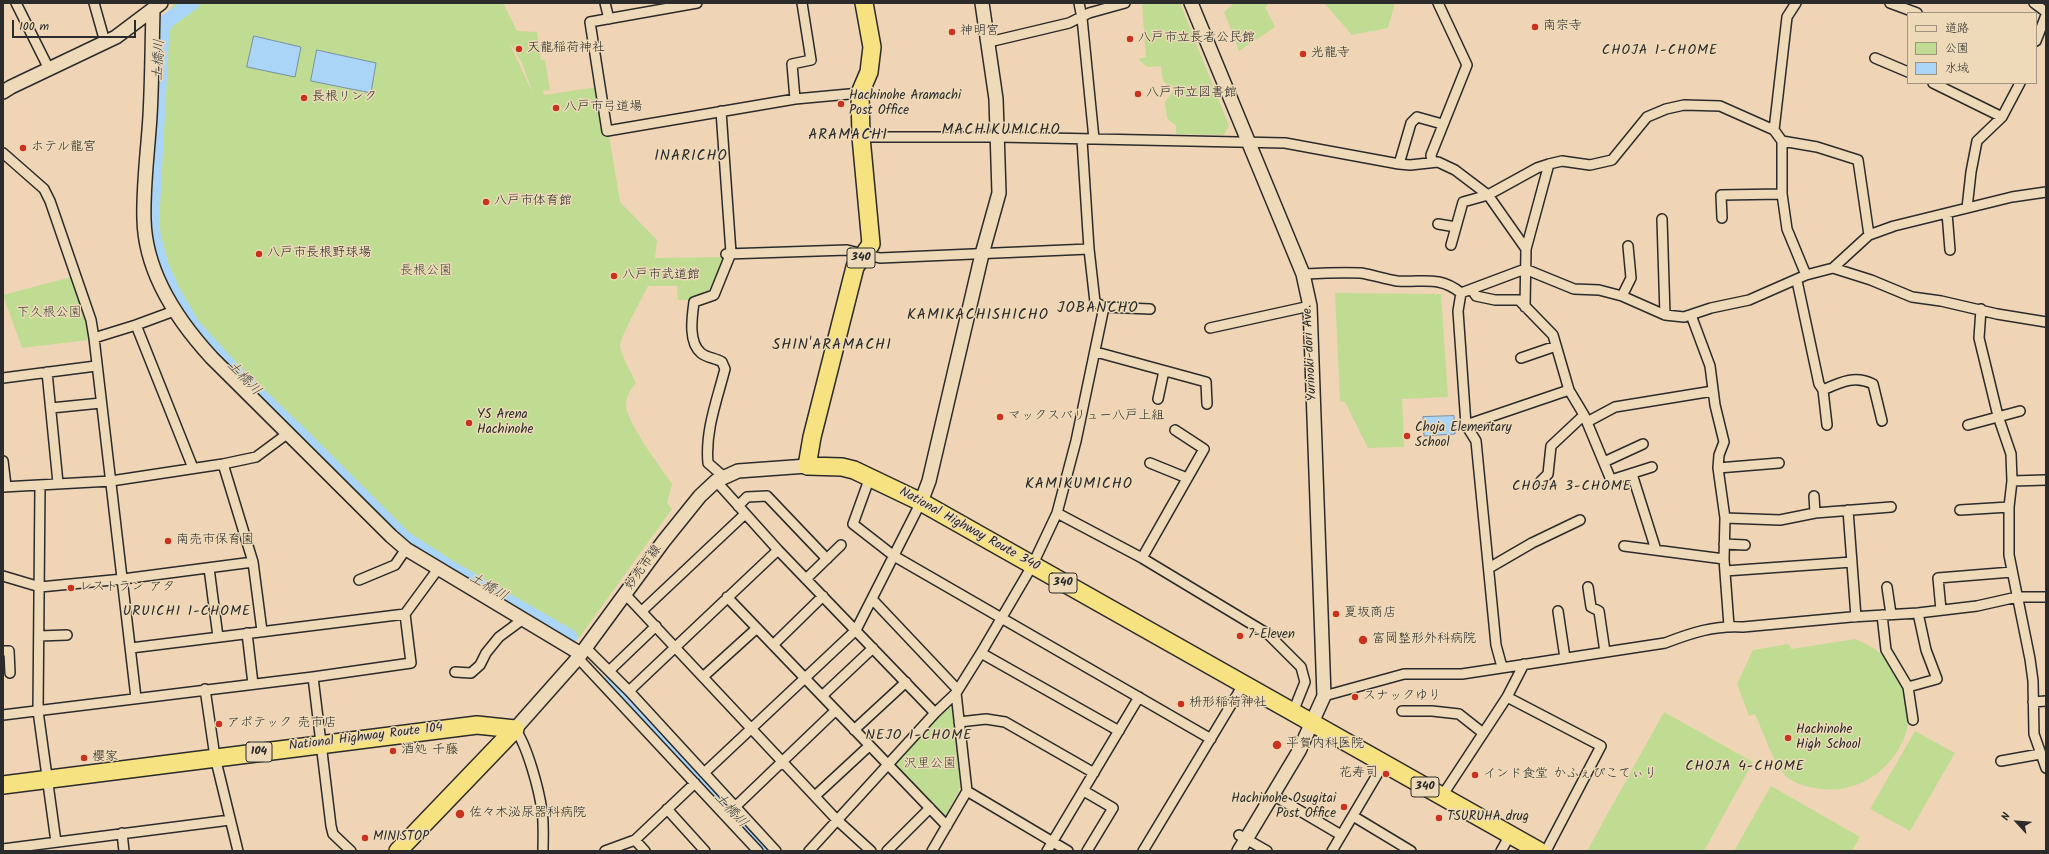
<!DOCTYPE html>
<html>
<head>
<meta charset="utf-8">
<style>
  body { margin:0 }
  #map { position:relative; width:2049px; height:854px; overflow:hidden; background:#efd5b5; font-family:Kalam,"Klee One",sans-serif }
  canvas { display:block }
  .frame { position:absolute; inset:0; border:4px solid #2b2b2b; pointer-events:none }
  .legend { position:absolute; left:1907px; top:12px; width:130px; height:72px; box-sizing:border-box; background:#eedab8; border:1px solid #a09480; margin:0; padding:5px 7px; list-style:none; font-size:12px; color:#2b2b2b }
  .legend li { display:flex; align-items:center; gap:8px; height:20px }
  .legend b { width:20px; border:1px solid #a09480 }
  .north { position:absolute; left:1997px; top:802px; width:40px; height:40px; -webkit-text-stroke:3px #eedab8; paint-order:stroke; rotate:296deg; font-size:11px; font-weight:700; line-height:16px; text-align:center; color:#2b2b2b }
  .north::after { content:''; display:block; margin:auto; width:14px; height:18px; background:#2b2b2b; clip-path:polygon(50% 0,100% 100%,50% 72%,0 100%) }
  .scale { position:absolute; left:12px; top:20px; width:124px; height:18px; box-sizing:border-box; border:2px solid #2b2b2b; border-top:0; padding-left:5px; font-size:12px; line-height:14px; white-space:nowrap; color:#2b2b2b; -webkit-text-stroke:3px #eedab8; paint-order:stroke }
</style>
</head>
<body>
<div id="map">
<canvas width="2049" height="854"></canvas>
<div class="frame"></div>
<ul class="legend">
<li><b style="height:5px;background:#eedab8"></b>道路</li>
<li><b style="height:11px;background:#c0dc93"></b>公園</li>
<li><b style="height:11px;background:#abd5f6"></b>水域</li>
</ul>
<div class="north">N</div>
<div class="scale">100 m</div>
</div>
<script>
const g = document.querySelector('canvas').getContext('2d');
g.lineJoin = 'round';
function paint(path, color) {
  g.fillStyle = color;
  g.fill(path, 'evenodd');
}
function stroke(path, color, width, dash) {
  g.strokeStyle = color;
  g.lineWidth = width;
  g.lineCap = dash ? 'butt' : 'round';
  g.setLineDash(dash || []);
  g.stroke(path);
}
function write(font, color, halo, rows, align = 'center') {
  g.font = font + ' Kalam,"Klee One",sans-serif';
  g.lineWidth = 3;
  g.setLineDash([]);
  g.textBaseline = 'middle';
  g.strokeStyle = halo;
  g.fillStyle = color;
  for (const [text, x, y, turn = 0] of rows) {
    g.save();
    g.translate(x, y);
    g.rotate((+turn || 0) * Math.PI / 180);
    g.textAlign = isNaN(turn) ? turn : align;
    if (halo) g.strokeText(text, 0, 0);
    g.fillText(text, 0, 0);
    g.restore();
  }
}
const green = new Path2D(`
  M174 3H503L517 31 537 32 541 60H545L550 90 543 91 544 95 597 87 604 135H609L620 202 657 240 655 258 724 257 725 260 712 294 693 300H678L677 286H648C643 296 620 338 620 346 621 355 632 374 636 383 631 389 627 395 626 403 625 422 661 467 672 484L667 503 672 509 579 638 573 640 567 637 524 610 521 611 403 541 199 336 184 315 164 277 151 232 150 216 159 33 161 25ZM510 43 522 63 533 94 510 44Z
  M1149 3H1180L1229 126 1224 135 1176 134V126L1167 118 1165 102 1174 90 1163 81 1161 66 1147 67 1138 59 1146 57 1142 5Z
  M1234 3H1270L1265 7 1275 27 1239 51 1224 12Z
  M1324 3H1395L1388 28 1352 35Z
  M71 277 86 324 88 340 22 348 3 295Z
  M1335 293 1441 294 1448 397 1402 399 1404 447 1368 448 1345 402 1340 401Z
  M1855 639C1885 650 1904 674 1907 706 1908 711 1909 716 1909 721 1902 762 1864 794 1822 789 1811 788 1798 785 1788 778 1774 766 1763 731 1755 714L1749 716 1737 684 1753 650 1789 644 1791 649Z
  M947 707 952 708 960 785 959 791 946 815 942 816 894 765Z
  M1664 712 1753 762 1704 851H1587Z
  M1915 731 1955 753 1910 831 1870 809Z
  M1771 786 1860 837 1852 851H1734Z`);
const water = new Path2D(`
  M254 36 301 47 295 77 247 67Z
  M317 50 376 63 371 93 311 81Z
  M1454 416 1455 434 1424 436 1423 417Z`);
const river = new Path2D(`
  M192 3 167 21 162 30 152 216 153 235 161 265 172 290 193 326 235 372 302 436 404 538 447 566 570 637
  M611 682 767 851`);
const street = new Path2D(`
  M16 3 49 69
  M94 3 105 42
  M605 3 609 19
  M697 3 590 22 607 131 795 99 860 93
  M1079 3 1082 18 1094 139
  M1796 3 1787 17 1774 130 1782 141V194L1787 229 1806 275
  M1890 3 1917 13
  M2034 3 2046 12
  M2036 41 2046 15
  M989 42 1069 23 1089 13 1125 3
  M1875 58 1908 72
  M1933 83 2002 117
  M795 99 792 64 811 60 802 3
  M721 111 731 253 714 295 694 302C692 317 688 342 701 353 707 358 716 358 722 362L725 369C717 400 705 431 708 463L724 477
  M861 137H999L1285 143 1399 164 1410 165 1438 162 1455 170 1488 195 1526 249 1525 307
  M1782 141 1817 147 1858 160 1869 235
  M3 153 44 189 50 201 91 320 94 338 136 698
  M1432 162 1431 155 1467 65 1438 3
  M1399 164 1411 123 1417 117 1442 124
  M1967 208 1971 172 1977 141 2002 117 2020 83
  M1947 213 1950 250
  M1722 218 1721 195 1782 194
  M1662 219 1665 315
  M1438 224 1456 227
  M1451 245 1463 202 1488 195 1537 168 1549 164 1562 161 1590 165 1612 160 1647 117 1666 109 1684 105 1720 106 1774 130
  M1526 249 1549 164
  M726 254 847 250 880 258 1089 249
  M1833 268 1871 280 1912 297 1941 301 1997 314 2046 322
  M1303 274C1323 273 1342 272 1361 273 1373 275 1385 279 1397 281 1422 283 1439 275 1461 293
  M1797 281 1819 384 1823 390C1841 382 1855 375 1873 384L1882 421
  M1472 290 1476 296 1495 300H1519L1553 335 1569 390 1584 415 1611 480 1652 467
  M1461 293 1525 269 1574 289 1599 290 1622 296 1665 315 1684 317 1711 308 1749 300 1806 275 1833 268 1869 235 1894 226 2012 197 2046 192
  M1461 293 1458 311 1466 425 1476 441 1496 645 1502 667
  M1622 296 1631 278 1628 246
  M1104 307 1150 309
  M1981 309 1979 338 1998 416 2011 454 2012 481 2009 507V555L2030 659 2033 681 2034 734 2046 768
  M1691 315 1710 366 1715 405 1724 442 1719 455 1718 468 1725 518 1724 559 1729 626
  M136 325 193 468
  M1210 328 1310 306
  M94 338 136 325 174 311
  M1096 352 1206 382 1207 404
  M1521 358 1556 346
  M47 372 58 483
  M3 378 96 366
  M1823 390 1827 425
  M1158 399 1164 371
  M51 408 101 403
  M1587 422 1615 407 1713 391
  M1466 425 1569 390
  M1968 425 2020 411
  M3 461 6 486
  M1604 462 1643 444
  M1150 463 1187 478
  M223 464 253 562 262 631
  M1718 468 1779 463
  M1632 474 1656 550
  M870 477 853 524 894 556 1211 739
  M716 481 778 550 935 713
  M1541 481 1548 474 1551 446 1584 415
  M2012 481 2046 480
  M40 485 38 711 56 842
  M3 487 111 481 223 464 256 457 287 434
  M738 506 747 497 767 496 827 559
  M1848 510 1856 617
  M1960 510 2009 507
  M1057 513 1142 558 1268 634 1301 667 1305 682 1293 712
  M1815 513 1891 507
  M1725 518 1780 520 1815 513 1814 496
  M1724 544 1745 545
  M1624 546 1724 559
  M1142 558 1204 449 1175 430
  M209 568 218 637
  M1489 568 1532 543 1580 520
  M1725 571 1852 562
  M3 576 40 587 123 579 253 562
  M806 579 841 545
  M359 580 395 565 406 549
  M1588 587 1591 607 1599 611 1605 652
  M1887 587 1891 614
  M625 594 837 820 871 851
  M727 597 947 826
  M872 599 958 690
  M1941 610 1938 578 2012 572
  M642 611 745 514
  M1558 611 1565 658
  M1882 615 1886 650 1908 687 1913 720
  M247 633 253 684
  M39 636 67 635
  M773 645 823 596
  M131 648 405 614 438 569
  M586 648 629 691 776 851
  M3 651H9L10 673
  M981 653 1119 731
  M578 658 758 851
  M609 671 656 626
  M455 672 471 673 480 665 486 653 499 637 522 620
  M704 676 757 628
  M313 677 331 826 333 834 351 851
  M1908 687 1937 679 1926 650 1918 613
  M205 689 215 757 238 851
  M629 691 778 550
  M956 693 967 791 1068 851
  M822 696 873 648
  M1324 696 1404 674H1462L1665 643C1691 633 1715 625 1743 627L1851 617 1918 613 1977 606 2017 597H2046
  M1507 697 1601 746 1546 851
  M2033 702 2046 701
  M1402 711H1432L1459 714 1483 733
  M3 715 313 677 411 663 405 614
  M959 722 986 719 1005 722 1094 773
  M515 729C527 745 539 789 542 811 544 824 543 838 543 851
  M854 730 906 682
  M2001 761 2040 754
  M704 773 856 630 921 502
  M1084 791 1113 808 1087 851
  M1273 795 1341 835
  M815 796 869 746
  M1442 796 1507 697 1524 664
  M735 807 835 711
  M667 809 705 851
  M1353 816 1411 851
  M122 833 124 851
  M1239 835 1267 851
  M635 840 645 851
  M3 849 230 820
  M605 851 635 840 695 783
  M809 851 935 713 956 693 981 653 1032 566 1057 513 1076 441 1104 307 1095 302 1089 249 1082 140
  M887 851 930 808
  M932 851 967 791
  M1047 851 1139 697
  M1143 851 1243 685
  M1332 851 1384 763
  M1501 851 1510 835`);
const secondary = new Path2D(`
  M1191 3 1303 274 1310 306 1324 696 1299 751 1239 851
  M153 10C152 45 152 81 150 116 148 150 143 185 144 219 145 273 177 320 212 358L391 536 406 549 581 654
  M3 92 11 87 116 37 161 3
  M921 502 929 481 982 254 999 193 996 99 982 3
  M515 729 578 658 663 542 700 496 716 481 738 471 807 466`);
const highway = new Path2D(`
  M864 3 872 47 869 72 860 93 861 137 871 244 855 267 812 437 807 466 842 467 854 470 921 502 1539 851
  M3 785 477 725 515 729
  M398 851 515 729`);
const markers = [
  [1535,27,4,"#c8321e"],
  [952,32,4,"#c8321e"],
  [1130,39,4,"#c8321e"],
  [519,49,4,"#c8321e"],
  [1303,54,4,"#c8321e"],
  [1138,94,4,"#c8321e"],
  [304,98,4,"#c8321e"],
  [841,104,4,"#c8321e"],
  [556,108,4,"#c8321e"],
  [23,148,4,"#c8321e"],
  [486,202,4,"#c8321e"],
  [259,254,4,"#c8321e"],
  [614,276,4,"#c8321e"],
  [1000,417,4,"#c8321e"],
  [469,423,4,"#c8321e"],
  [1407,436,4,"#c8321e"],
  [168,541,4,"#c8321e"],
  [71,588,4,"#c8321e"],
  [1336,614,4,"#c8321e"],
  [1240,636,4,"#c8321e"],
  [1363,640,5,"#c8321e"],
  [1355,697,4,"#c8321e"],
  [1181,704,4,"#c8321e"],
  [219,724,4,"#c8321e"],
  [1788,738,4,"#c8321e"],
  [1277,745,5,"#c8321e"],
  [393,751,4,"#c8321e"],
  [84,758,4,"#c8321e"],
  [1386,774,4,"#c8321e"],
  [1475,775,4,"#c8321e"],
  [1344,807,4,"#c8321e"],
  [460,814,5,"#c8321e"],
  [1439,818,4,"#c8321e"],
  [365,838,4,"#c8321e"]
];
const shields = [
  [861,258,28],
  [1063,583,28],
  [259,752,26],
  [1425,787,28]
];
const shieldNames = [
  ["340",861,258],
  ["340",1063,583],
  ["104",259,752],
  ["340",1425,787]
];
const poiNames = [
  ["南宗寺",1543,27],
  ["神明宮",960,32],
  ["八戸市立長者公民館",1138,39],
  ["天龍稲荷神社",527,49],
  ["光龍寺",1311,54],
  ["八戸市立図書館",1146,94],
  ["Hachinohe Aramachi",849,97],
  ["Post Office",849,112],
  ["長根リンク",312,98],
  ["八戸市弓道場",564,108],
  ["ホテル龍宮",31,148],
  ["八戸市体育館",494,202],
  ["八戸市長根野球場",267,254],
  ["八戸市武道館",622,276],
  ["YS Arena",477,416],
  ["Hachinohe",477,431],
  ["マックスバリュー八戸上組",1008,417],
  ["Choja Elementary",1415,429],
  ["School",1415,444],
  ["南売市保育園",176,541],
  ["レストラン アタ",79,588],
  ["夏坂商店",1344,614],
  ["7-Eleven",1248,636],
  ["富岡整形外科病院",1372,640],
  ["スナックゆり",1363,697],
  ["枡形稲荷神社",1189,704],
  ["アポテック 売市店",227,724],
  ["Hachinohe",1796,731],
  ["High School",1796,746],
  ["平賀内科医院",1286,745],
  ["酒処 千藤",401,751],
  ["櫻家",92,758],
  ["花寿司",1378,774,"right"],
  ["インド食堂 かふぇぴこてぃり",1483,775],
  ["Hachinohe Osugitai",1336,800,"right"],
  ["Post Office",1336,815,"right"],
  ["佐々木泌尿器科病院",469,814],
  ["TSURUHA drug",1447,818],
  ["MINISTOP",373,838]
];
const parkNames = [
  ["長根公園",426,272],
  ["下久根公園",49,314],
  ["沢里公園",930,765]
];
const streetNames = [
  ["Yurinoki-dori Ave.",1311,353,-93],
  ["National Highway Route 340",969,530,29],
  ["妙売市線",644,568,-54],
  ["National Highway Route 104",366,738,-7]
];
const neighbourhoodNames = [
  ["CHOJA 1-CHOME",1660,52],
  ["CHOJA 3-CHOME",1572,488],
  ["URUICHI 1-CHOME",187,613],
  ["NEJO 1-CHOME",919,737],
  ["CHOJA 4-CHOME",1745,768]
];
const waterNames = [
  ["土橋川",160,60,-87],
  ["土橋川",243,379,46],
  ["土橋川",488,588,31],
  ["土橋川",730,811,47]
];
const quarterNames = [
  ["MACHIKUMICHO",1001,131],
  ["ARAMACHI",848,136],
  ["INARICHO",691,157],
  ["JOBANCHO",1098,309],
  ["KAMIKACHISHICHO",978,316],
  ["SHIN'ARAMACHI",832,346],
  ["KAMIKUMICHO",1079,485]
];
paint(green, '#c0dc93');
paint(water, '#abd5f6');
stroke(water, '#7891a5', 1);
stroke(river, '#abd5f6', 15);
stroke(street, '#2b2b2b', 12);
stroke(secondary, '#2b2b2b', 16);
stroke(highway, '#2b2b2b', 20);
stroke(street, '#eedab8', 9);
stroke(secondary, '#eedab8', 13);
stroke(highway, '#f6e281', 17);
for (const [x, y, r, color] of markers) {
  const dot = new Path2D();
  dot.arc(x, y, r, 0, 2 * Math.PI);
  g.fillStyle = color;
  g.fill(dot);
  stroke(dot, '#eedab8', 1.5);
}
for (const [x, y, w] of shields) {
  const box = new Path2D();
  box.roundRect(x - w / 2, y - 10, w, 20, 3);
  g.fillStyle = '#eedab8';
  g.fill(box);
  stroke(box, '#2b2b2b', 1);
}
write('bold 12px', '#2b2b2b', null, shieldNames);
write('13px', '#2b2b2b', '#eedab8', poiNames, 'left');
write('13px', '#41463b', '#eedab8', parkNames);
write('13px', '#2b2b2b', '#eedab8', streetNames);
g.letterSpacing = '1px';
write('14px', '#2b2b2b', '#eedab8', neighbourhoodNames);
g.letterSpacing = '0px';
write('italic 14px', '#3e4449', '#eedab8', waterNames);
g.letterSpacing = '1px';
write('15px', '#2b2b2b', '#eedab8', quarterNames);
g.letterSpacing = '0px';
</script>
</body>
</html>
